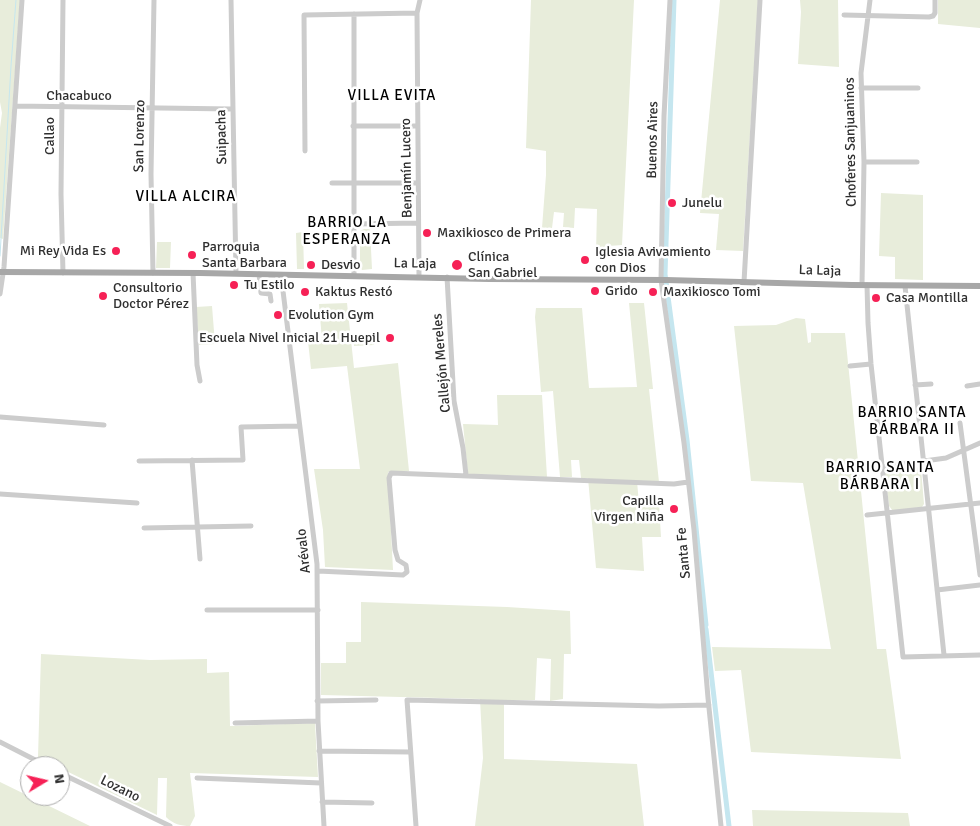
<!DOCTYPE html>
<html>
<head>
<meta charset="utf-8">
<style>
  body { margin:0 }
  #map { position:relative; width:980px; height:826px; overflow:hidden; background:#fff; font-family:Signika,sans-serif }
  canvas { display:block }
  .north { position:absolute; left:20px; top:756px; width:50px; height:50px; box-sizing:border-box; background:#fff; border:1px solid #acacac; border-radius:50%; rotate:81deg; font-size:14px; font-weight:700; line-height:20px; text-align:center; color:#2f2f2f }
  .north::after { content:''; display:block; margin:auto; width:18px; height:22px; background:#f62156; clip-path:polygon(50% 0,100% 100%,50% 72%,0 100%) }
</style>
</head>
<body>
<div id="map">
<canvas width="980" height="826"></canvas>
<div class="north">N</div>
</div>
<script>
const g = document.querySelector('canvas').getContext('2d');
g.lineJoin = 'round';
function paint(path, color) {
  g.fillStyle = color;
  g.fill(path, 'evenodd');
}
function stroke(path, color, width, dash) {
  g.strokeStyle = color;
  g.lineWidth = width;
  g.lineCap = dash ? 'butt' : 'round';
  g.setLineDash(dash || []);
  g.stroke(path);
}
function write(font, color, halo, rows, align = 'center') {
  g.font = font + ' Signika,sans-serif';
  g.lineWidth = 5;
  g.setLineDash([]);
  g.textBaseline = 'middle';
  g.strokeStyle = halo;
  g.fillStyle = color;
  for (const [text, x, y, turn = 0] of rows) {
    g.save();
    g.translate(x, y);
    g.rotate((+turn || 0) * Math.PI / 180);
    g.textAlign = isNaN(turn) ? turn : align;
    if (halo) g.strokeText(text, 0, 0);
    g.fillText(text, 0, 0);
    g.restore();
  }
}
const green = new Path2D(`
  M0 0H20L3 239 0 238V128L2 113 0 102Z
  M531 0H634L622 245 609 246 608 254H596L597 209 575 208 574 228 563 227 564 213 554 212 552 228H542L546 175V151L526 148Z
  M720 0H758L743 251 716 250 719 214 700 213Z
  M800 0H838L839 67 798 64 801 12Z
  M938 0H980V28L938 24Z
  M881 193 923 195V280L895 279V257L879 256Z
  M364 229H370L372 269 362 270 360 266V231Z
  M303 232 304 269H297L296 233Z
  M157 242H171L170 268H156Z
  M347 303 354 368 398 363 409 471 388 472 393 570 325 567 323 530 314 469H360L347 366 311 369 308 341 322 340 319 304Z
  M629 303H644L653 389H649L659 482 637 481 639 504H659L661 537H642L644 571 596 568 588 478H581L579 460H571L572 477H560L553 391 541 392 535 317 536 308H582L589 388 637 387Z
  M212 306 215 344 199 345 196 307Z
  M796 318 805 319 808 343 811 342V333H845L877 649H886L901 759 751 752 741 670 715 671 712 647 831 649 803 483 751 481 734 326 776 325Z
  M353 334H374V345L354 346Z
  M497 395H542L547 477 468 474 463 424 498 425Z
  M914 466 921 469 924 504 922 507 893 511 889 506 885 473 890 468Z
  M361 602 507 607 570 611 571 654H564L563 699 550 701 551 659 537 658 535 700H504V759L637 764 644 826H475L483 758 480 699 321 695V663H346V642H361Z
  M41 654 150 660 207 659V673L229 672 230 726 315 723 318 777 190 773 195 816 190 826C181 826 173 824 166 817L167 778H158L157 815 60 768V766L38 757Z
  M0 782 90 826H0Z
  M752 810 908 813 910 826H753Z`);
const stream = new Path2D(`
  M0 256 11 66 16 0`);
const canal = new Path2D(`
  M674 0 665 274 687 440 706 625
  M706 629 729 826`);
const minor = new Path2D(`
  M231 0 236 273
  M670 0 664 116 661 280 684 443 694 530 708 698 721 826
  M354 14V276
  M844 15 929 17 933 16 935 13V0
  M861 88H918
  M15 106 232 109
  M353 126H417
  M305 151 304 15 417 13
  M864 162H917
  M332 183H418
  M355 224 418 223
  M63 273 61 194 63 0
  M153 273 151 174 154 0
  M193 273 197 365 200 381
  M259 274 261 293 270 294 271 301
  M281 275 317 564 318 721 324 826
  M419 277 417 13 420 0
  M447 277 454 401 463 448 466 475
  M744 282 760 0
  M862 285 864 162 861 73 870 0
  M867 285 868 323 871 364 903 657 980 655
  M905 286 944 655
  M0 294 4 267 22 0
  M850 366 871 364
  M915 385 931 384
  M967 386 980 384
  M0 417 104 425
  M960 423 980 575
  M192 460 200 559
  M139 461 243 460 241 427 299 426
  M881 467 946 458 980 443
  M0 494 137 503
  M867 515 980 503
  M144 528 251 526
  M318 571 403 575 407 572 406 565 398 560 395 550 389 478 391 473 674 484 688 482
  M937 590 980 585
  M207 610H318
  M317 701 376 700
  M235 723 318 721
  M0 742 47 766
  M319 751 410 752
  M60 773 170 826
  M197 778 321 783
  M322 802 372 803
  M416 826 407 700 659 706 709 705`);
const major = new Path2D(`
  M0 272 200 273 489 279 666 280 852 285 980 286`);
const markers = [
  [672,203,5,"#f62156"],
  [427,233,5,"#f62156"],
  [116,251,5,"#f62156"],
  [192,255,5,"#f62156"],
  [585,260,5,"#f62156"],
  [311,265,5,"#f62156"],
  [457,265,6,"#f62156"],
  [234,285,5,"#f62156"],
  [595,291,5,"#f62156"],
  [305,292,5,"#f62156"],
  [653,292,5,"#f62156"],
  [103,296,5,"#f62156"],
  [876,298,5,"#f62156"],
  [278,315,5,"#f62156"],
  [390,338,5,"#f62156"],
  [674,509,5,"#f62156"]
];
const streetNames = [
  ["Chacabuco",79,96],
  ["Callao",50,136,-90],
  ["San Lorenzo",140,136,-89],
  ["Suipacha",222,137,-91],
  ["Buenos Aires",653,140,-89],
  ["Choferes Sanjuaninos",851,142,-91],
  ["Benjamín Lucero",407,168,-91],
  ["La Laja",415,264,1],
  ["La Laja",820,271,2],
  ["Callejón Mereles",442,363,-95],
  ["Arévalo",304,551,-96],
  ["Santa Fe",684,553,-95],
  ["Lozano",120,789,26]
];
const poiNames = [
  ["Junelu",682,203],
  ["Maxikiosco de Primera",437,233],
  ["Parroquia",202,247],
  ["Santa Barbara",202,263],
  ["Mi Rey Vida Es",106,251,"right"],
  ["Iglesia Avivamiento",595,252],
  ["con Dios",595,268],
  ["Clínica",468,257],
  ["San Gabriel",468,273],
  ["Desvio",321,265],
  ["Tu Estilo",244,285],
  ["Consultorio",113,288],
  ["Doctor Pérez",113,304],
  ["Grido",605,291],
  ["Kaktus Restó",315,292],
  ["Maxikiosco Tomi",663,292],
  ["Casa Montilla",886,298],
  ["Evolution Gym",288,315],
  ["Escuela Nivel Inicial 21 Huepil",380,338,"right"],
  ["Capilla",664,501,"right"],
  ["Virgen Niña",664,517,"right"]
];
const neighbourhoodNames = [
  ["VILLA EVITA",392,96],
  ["VILLA ALCIRA",186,197],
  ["BARRIO LA",347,223],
  ["ESPERANZA",347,240],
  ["BARRIO SANTA",912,413],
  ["BÁRBARA II",912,430],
  ["BARRIO SANTA",880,468],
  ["BÁRBARA I",880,485]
];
paint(green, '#e8eddb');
stroke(stream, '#c5e6ef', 1);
stroke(canal, '#c5e6ef', 5);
stroke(minor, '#ccc', 5);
stroke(major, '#a7a7a7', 6);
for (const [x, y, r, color] of markers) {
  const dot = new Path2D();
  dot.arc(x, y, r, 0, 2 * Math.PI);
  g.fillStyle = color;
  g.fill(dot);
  stroke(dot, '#fff', 2);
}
write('14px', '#2f2f2f', '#fff', streetNames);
write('14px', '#2f2f2f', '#fff', poiNames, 'left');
g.letterSpacing = '1px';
write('15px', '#000', '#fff', neighbourhoodNames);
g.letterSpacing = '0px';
</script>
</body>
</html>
